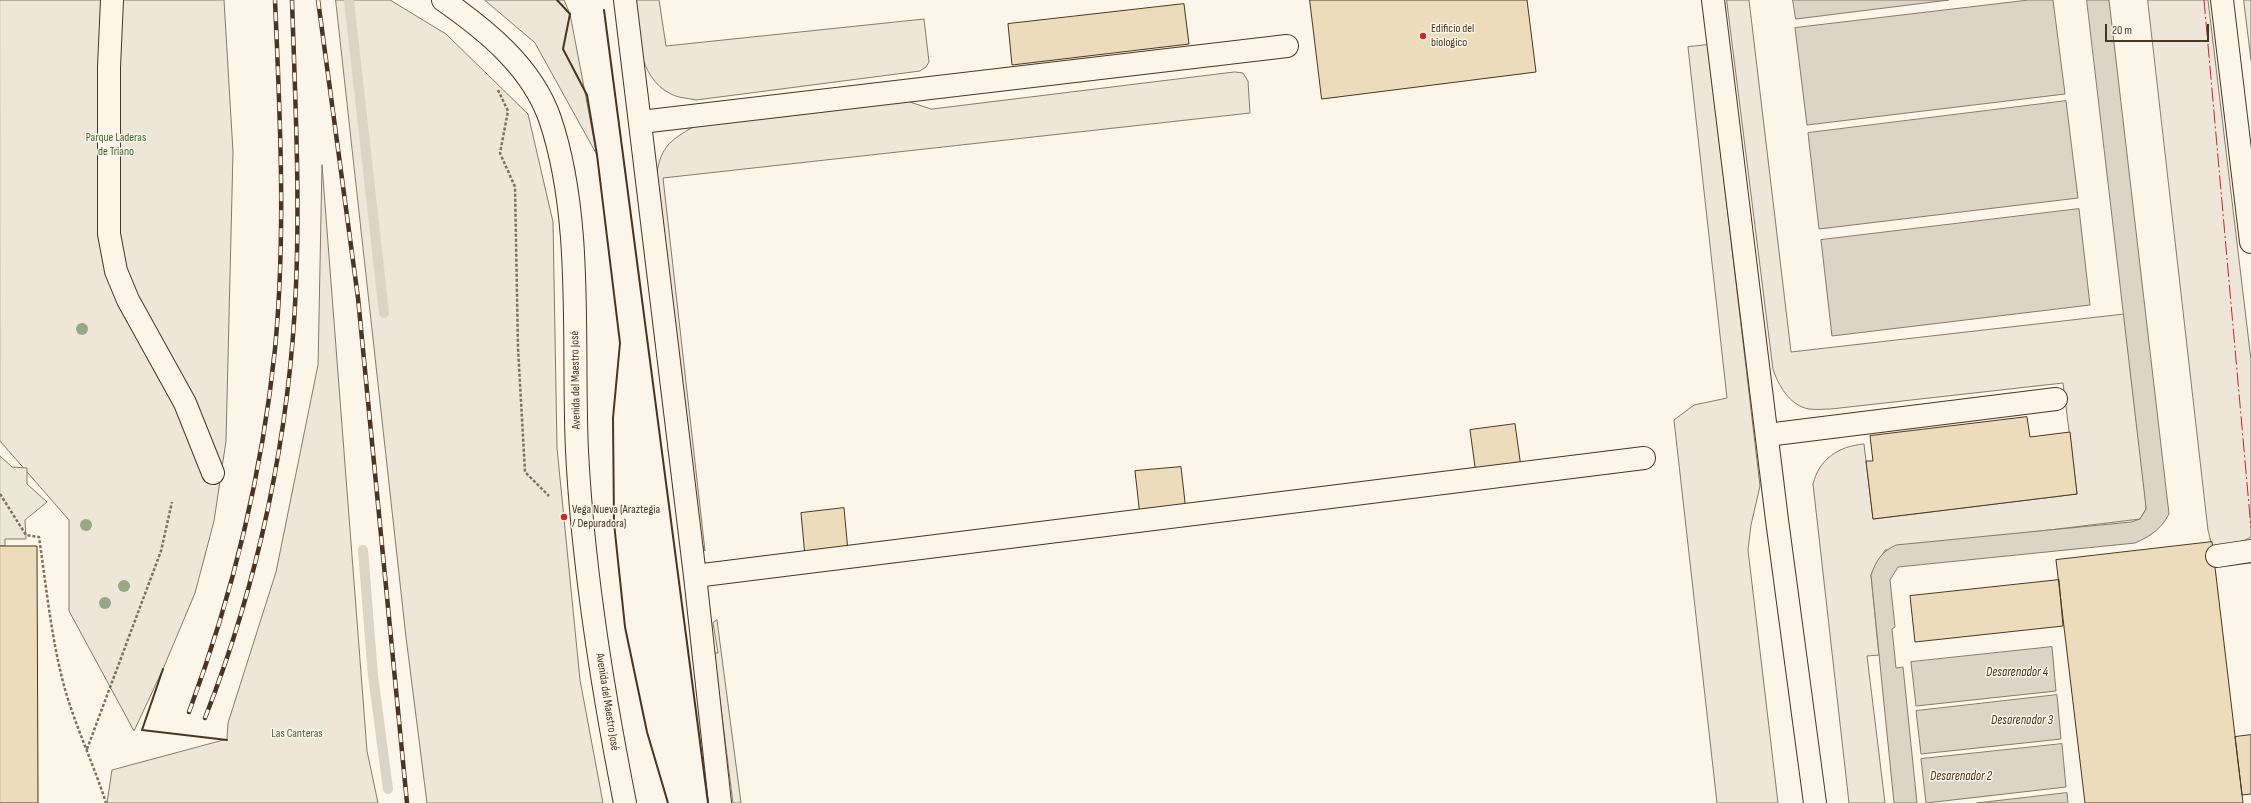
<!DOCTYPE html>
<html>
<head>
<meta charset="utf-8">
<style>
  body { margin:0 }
  #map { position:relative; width:2251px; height:803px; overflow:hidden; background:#fbf6e9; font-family:"Sofia Sans Condensed",sans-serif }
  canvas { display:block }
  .scale { position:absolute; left:2105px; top:24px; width:104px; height:18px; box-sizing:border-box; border:2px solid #4a3520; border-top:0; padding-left:5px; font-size:12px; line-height:14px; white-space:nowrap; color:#4a3520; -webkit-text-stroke:3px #fbf6e9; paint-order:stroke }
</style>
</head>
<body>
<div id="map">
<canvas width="2251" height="803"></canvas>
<div class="scale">20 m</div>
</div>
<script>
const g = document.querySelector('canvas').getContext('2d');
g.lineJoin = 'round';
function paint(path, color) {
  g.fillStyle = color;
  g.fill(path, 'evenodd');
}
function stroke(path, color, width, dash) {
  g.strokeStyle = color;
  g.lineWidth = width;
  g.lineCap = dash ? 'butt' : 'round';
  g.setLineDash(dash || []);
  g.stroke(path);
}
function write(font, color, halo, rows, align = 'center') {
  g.font = font + ' "Sofia Sans Condensed",sans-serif';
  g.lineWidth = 3;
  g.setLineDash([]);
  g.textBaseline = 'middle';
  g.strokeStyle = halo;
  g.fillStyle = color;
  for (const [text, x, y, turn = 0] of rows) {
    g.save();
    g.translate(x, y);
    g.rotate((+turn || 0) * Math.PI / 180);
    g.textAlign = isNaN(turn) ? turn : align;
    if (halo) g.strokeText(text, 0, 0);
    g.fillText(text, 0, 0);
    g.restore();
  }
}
const green = new Path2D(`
  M0 0H224L233 152 226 441 214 521 195 593 163 669 134 731 69 611V520L0 441Z
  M336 0H390L446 34 528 114 553 222 557 448 580 680 603 803H427L406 637Z
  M485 0H564L570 14 597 155 535 43Z
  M633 0H659L666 46 924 19 929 62 926 67 920 71 696 100C688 98 678 98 671 94 637 77 638 33 633 0Z
  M1727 0H1749L1791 352 2124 314 2145 494 2146 509 2140 519 1885 550 1871 575 1879 655 1867 656 1885 803H1849L1813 484C1819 459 1839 446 1864 444L1873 519 2077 494 2063 383 1831 409C1824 409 1816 410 1809 409 1790 406 1778 385 1773 369Z
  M2148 0H2208L2251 360V537L2243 541 2212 546 2208 530Z
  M2244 0H2251V60Z
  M1708 45 1760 486 1751 525 1748 550 1778 803H1717L1674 420 1694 405 1727 398 1688 47Z
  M1235 72 1243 73 1248 81 1250 113 663 178 705 551 698 534 656 179C660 148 668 141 695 126L907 101 931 109Z
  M322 165 367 751 378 803H107L112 770 227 739 228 723 276 572 318 365Z
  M717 620 741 803H733L714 653H718L713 623Z`);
const parking = new Path2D(`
  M0 456 12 467 27 468V484L47 502 25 520 26 539H5V546H0Z`);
const water = new Path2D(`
  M1793 0H1949L1796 19Z
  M2029 0H2053L2065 94 1807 125 1795 28Z
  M2087 0H2109L2169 514C2161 529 2151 536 2135 543L1898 567 1890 580 1895 627 1892 629 1896 668 1903 667 1917 803H1894L1871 575C1876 561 1882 551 1896 545L2131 522 2140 519 2146 509Z
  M2066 101 2078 198 1819 229 1808 133Z
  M2079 209 2090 305 1832 336 1821 240Z
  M2052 647 2056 691 1916 706 1911 662Z
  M2057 695 2061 739 1921 754 1916 711Z
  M2062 744 2066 787 1926 803 1921 759Z
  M2067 793 2068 803H1977Z`);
const stream = new Path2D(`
  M349 0 384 313
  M363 550 373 676 388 789`);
const building = new Path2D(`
  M1310 0H1527L1536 72 1322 99Z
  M1184 4 1189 44 1012 65 1008 24Z
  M2027 417 2030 437 2070 432 2077 494 1873 519 1866 461H1873L1870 436Z
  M1515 424 1521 467 1476 474 1470 430Z
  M1181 467 1186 511 1140 516 1135 471Z
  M844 508 848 551 805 556 801 513Z
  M2212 542 2243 803H2085L2056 560Z
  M0 546H37L38 803H0Z
  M2059 580 2063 626 1915 642 1910 596Z
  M2251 735V794L2242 795 2235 737Z`);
const path = new Path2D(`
  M498 90 508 111 500 153 515 187 518 348 525 472 549 496
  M0 494 26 535 39 537C46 585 51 635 63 682 74 724 93 762 106 803
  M87 749 161 551 172 502`);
const minor = new Path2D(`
  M112 0 109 67V234L116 271 128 300 185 403 213 473
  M625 0 695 576 720 803
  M1713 0 1777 520 1815 803
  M2222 0 2251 242
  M641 122 1287 46
  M1767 435 2056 399
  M2217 556 2251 551
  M695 576 1644 458`);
const major = new Path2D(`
  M443 0C486 30 532 67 550 119 584 219 572 345 577 451 583 569 602 687 625 803`);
const rail = new Path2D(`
  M318 0 358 298 407 803
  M189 712C233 594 262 474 275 349 286 233 280 116 275 0
  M205 718C259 581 290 433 296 286 300 191 295 95 292 0`);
const wall = new Path2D(`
  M557 0 570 14 563 49 587 95 597 155 620 343 613 418 614 523 625 627 647 732 668 803
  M604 10 708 803
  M163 669 142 730 227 740`);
const power = new Path2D(`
  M2204 0 2251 528`);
const trees = [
  [82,329],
  [86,525],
  [124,586],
  [105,603]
];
const markers = [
  [1423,36,4,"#c62828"],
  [564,517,4,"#c62828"]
];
const poiNames = [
  ["Edificio del",1431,29],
  ["biologico",1431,43],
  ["Vega Nueva (Araztegia",572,510],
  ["/ Depuradora)",572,524]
];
const parkNames = [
  ["Parque Laderas",116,138],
  ["de Triano",116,152],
  ["Las Canteras",297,734]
];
const streetNames = [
  ["Avenida del Maestro José",576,380,-91],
  ["Avenida del Maestro José",607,702,81]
];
const waterNames = [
  ["Desarenador 4",2017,673],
  ["Desarenador 3",2022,721],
  ["Desarenador 2",1961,777]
];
paint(green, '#ede6d9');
stroke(green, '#887966', 1);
paint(parking, '#ede7d9');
stroke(parking, '#887966', 1);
paint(water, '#dcd4c6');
stroke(water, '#887966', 1);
stroke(stream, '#dcd4c6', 10);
paint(building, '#ecdcbc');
stroke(building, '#4a3520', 1);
stroke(minor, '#4a3520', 24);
stroke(major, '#4a3520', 24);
stroke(path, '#7f6f5c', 2.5, [3, 2]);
stroke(minor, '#fbf6e9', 22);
stroke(major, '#fbf6e9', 22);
stroke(rail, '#4a3520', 4.5);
stroke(rail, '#fbf6e9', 3, [9]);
stroke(wall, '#4a3520', 2);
stroke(power, '#c62828', 1, [14, 3, 2, 3]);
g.fillStyle = '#96a887';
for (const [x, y] of trees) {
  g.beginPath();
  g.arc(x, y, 6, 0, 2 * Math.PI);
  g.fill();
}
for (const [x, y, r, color] of markers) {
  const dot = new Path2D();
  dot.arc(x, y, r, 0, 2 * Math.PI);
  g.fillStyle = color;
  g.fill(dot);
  stroke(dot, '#fbf6e9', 1.5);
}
write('12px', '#4a3520', '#fbf6e9', poiNames, 'left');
write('12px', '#436837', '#fbf6e9', parkNames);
write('12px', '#4a3520', '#fbf6e9', streetNames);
write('italic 13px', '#4a3520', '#fbf6e9', waterNames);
</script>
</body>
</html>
